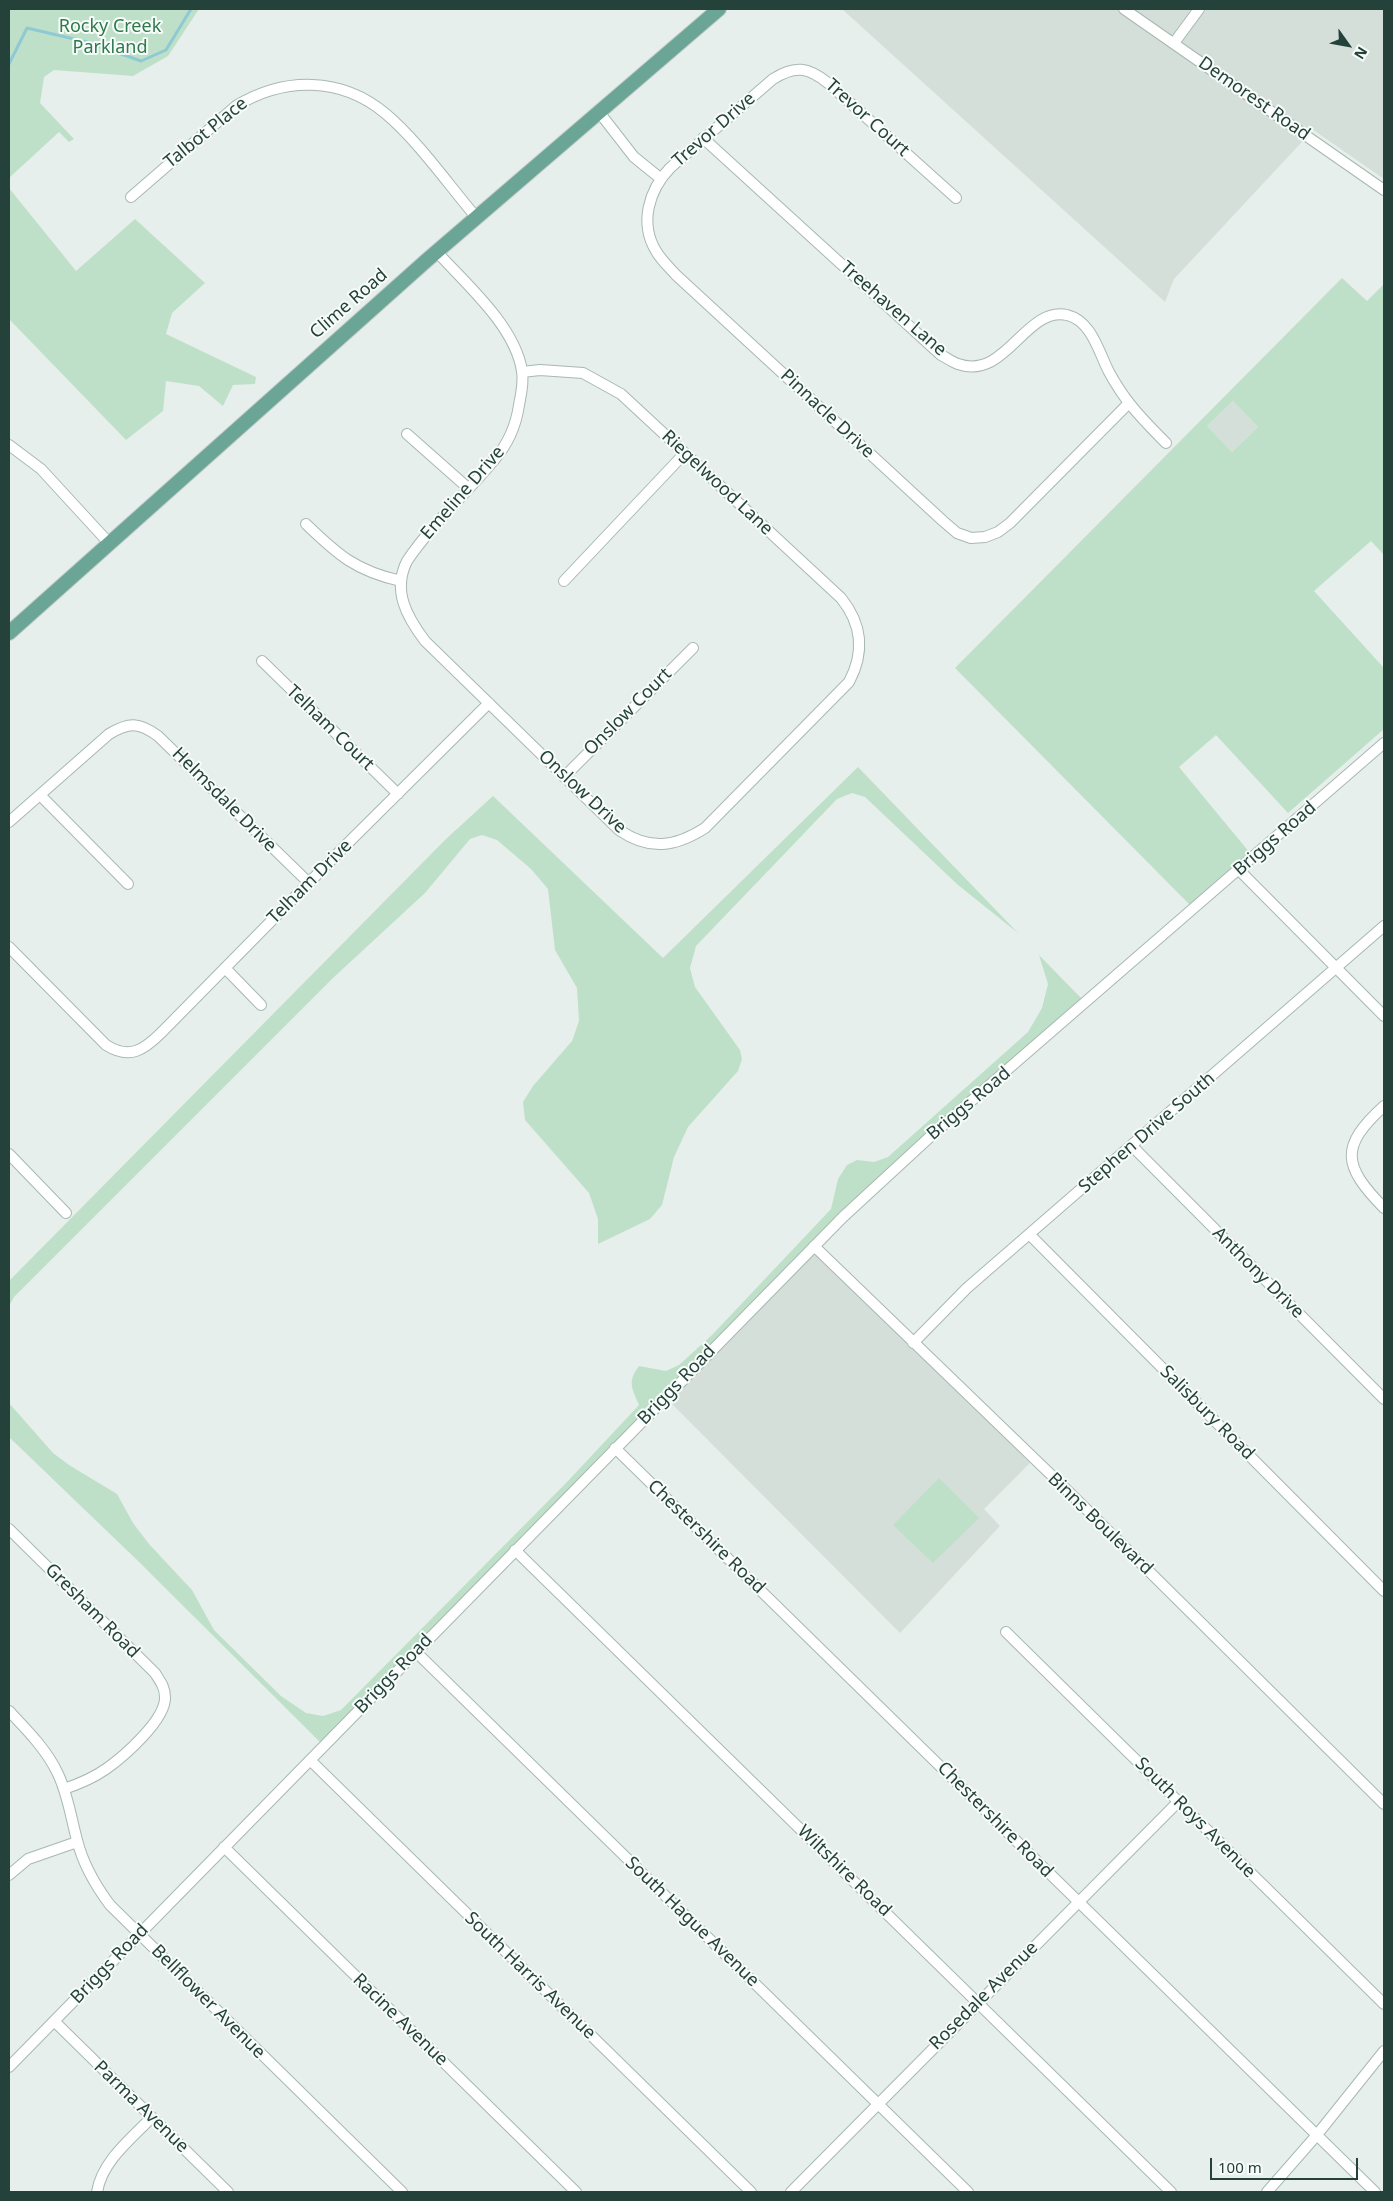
<!DOCTYPE html>
<html>
<head>
<meta charset="utf-8">
<style>
  body { margin:0 }
  #map { position:relative; width:1393px; height:2201px; overflow:hidden; background:#e6efeb; font-family:"Noto Sans",sans-serif }
  canvas { display:block }
  .frame { position:absolute; inset:0; border:10px solid #24423a; pointer-events:none }
  .north { position:absolute; left:1323px; top:20px; width:50px; height:50px; -webkit-text-stroke:4px #f7fbf9; paint-order:stroke; rotate:122deg; font-size:14px; font-weight:700; line-height:20px; text-align:center; color:#24423a }
  .north::after { content:''; display:block; margin:auto; width:18px; height:22px; background:#24423a; clip-path:polygon(50% 0,100% 100%,50% 72%,0 100%) }
  .scale { position:absolute; left:1210px; top:2158px; width:148px; height:22px; box-sizing:border-box; border:2px solid #24423a; border-top:0; padding-left:6px; font-size:15px; line-height:18px; white-space:nowrap; color:#24423a; -webkit-text-stroke:4px #f7fbf9; paint-order:stroke }
</style>
</head>
<body>
<div id="map">
<canvas width="1393" height="2201"></canvas>
<div class="frame"></div>
<div class="north">N</div>
<div class="scale">100 m</div>
</div>
<script>
const g = document.querySelector('canvas').getContext('2d');
g.lineJoin = 'round';
function paint(path, color) {
  g.fillStyle = color;
  g.fill(path, 'evenodd');
}
function stroke(path, color, width, dash) {
  g.strokeStyle = color;
  g.lineWidth = width;
  g.lineCap = dash ? 'butt' : 'round';
  g.setLineDash(dash || []);
  g.stroke(path);
}
function write(font, color, halo, rows, align = 'center') {
  g.font = font + ' "Noto Sans",sans-serif';
  g.lineWidth = 4;
  g.setLineDash([]);
  g.textBaseline = 'middle';
  g.strokeStyle = halo;
  g.fillStyle = color;
  for (const [text, x, y, turn = 0] of rows) {
    g.save();
    g.translate(x, y);
    g.rotate((+turn || 0) * Math.PI / 180);
    g.textAlign = isNaN(turn) ? turn : align;
    if (halo) g.strokeText(text, 0, 0);
    g.fillText(text, 0, 0);
    g.restore();
  }
}
const built = new Path2D(`
  M842 9H1384V179L1312 129 1301 143 1174 279 1165 302Z
  M1233 401 1258 427 1232 452 1207 426Z
  M817 1251 1030 1463 984 1509 1000 1526 900 1633 668 1400Z`);
const green = new Path2D(`
  M9 9H199L168 56 133 76 54 70 44 77 40 103 74 139 69 142 59 132 9 178Z
  M9 188 76 271 135 219 205 283 172 313 166 334 256 377 255 384 233 385 223 406 199 386 166 381 163 411 126 440 9 319Z
  M1342 278 1367 301 1384 284V555L1371 541 1314 591 1384 668V729L1288 813 1216 735 1179 767 1250 853 1190 905 955 668ZM1233 401 1258 427 1232 452 1207 426Z
  M858 767 1018 933 958 885 865 797 852 793 837 799 696 946 690 968 695 987 740 1050 742 1059 738 1071 688 1127 674 1157 662 1205 650 1219 598 1244V1219L589 1193 525 1120 523 1102 533 1086 572 1041 579 1021 577 988 555 950 548 889 531 869 497 840 482 835 470 839 425 893 334 977 14 1297 9 1306V1281L446 839 493 796 663 958Z
  M1039 955 1082 999 838 1214 321 1743 136 1559 9 1437V1403L53 1453 69 1465 117 1494 133 1523 149 1544 192 1590 214 1630 281 1696 306 1713 323 1716 341 1710 567 1482 639 1405C632 1388 627 1382 639 1366L666 1371 679 1365 712 1335 831 1209 838 1179 847 1165 857 1160 874 1162 888 1157 1028 1032 1042 1008 1048 984Z
  M939 1478 979 1518 933 1563 893 1525Z`);
const stream = new Path2D(`
  M9 64 27 28 87 42 141 61 166 50 191 9`);
const minor = new Path2D(`
  M1124 9 1384 190
  M1174 43 1199 9
  M599 112 634 157 660 178
  M703 138 941 355C947 358 952 362 958 364 1006 381 1025 306 1067 315 1092 321 1099 353 1109 372 1115 383 1122 394 1130 404 1141 418 1154 431 1166 443
  M131 197 236 106C284 77 341 76 386 114 418 141 448 184 476 217
  M956 198 828 83C808 67 795 65 773 79L670 168C649 190 639 223 656 251 661 260 669 267 676 275L943 521 957 533 971 538 985 537 998 532 1010 523 1129 403
  M437 252C466 284 515 326 522 371 524 382 521 395 519 405 516 426 508 444 494 460 466 494 432 524 407 561 392 591 407 617 425 641L619 830C650 851 675 847 705 828L849 682C865 652 862 624 841 598L621 394 583 373 540 370 522 372
  M407 434 468 488
  M9 445 41 469 109 543
  M306 524C338 555 356 571 401 581
  M564 581 684 454
  M262 661 398 794
  M564 777 693 648
  M40 795 128 884
  M9 822 109 734C129 722 139 722 158 736L309 883
  M1239 870 1384 1016
  M9 947 106 1045C130 1060 144 1050 162 1032L352 839 489 703
  M225 968 261 1005
  M1384 1106C1339 1147 1343 1166 1384 1208
  M1132 1146 1384 1399
  M9 1154 66 1213
  M1030 1235 1384 1591
  M814 1246 1072 1495 1384 1804
  M913 1343 967 1288 1384 926
  M615 1448 1375 2192
  M9 1529 155 1673C160 1681 165 1687 165 1697 166 1720 123 1757 106 1769 93 1778 79 1784 64 1789
  M515 1550 1171 2192
  M1006 1632 1384 2004
  M416 1652 968 2192
  M9 1711C27 1730 47 1750 58 1774 68 1795 71 1818 77 1840 83 1864 95 1885 110 1905L402 2192
  M310 1760 751 2192
  M224 1847 576 2192
  M9 1875 28 1859 77 1842
  M54 2021 228 2192
  M9 2067 843 1217 932 1135 1384 743
  M97 2192C102 2161 131 2139 152 2117
  M791 2192 1178 1802
  M1267 2192 1316 2136 1384 2051`);
const major = new Path2D(`
  M9 633 427 260 719 9`);
const parkNames = [
  ["Rocky Creek",110,27],
  ["Parkland",110,48]
];
const streetNames = [
  ["Demorest Road",1254,99,35],
  ["Trevor Court",867,118,42],
  ["Trevor Drive",714,130,-41],
  ["Talbot Place",206,133,-39],
  ["Clime Road",349,304,-41],
  ["Treehaven Lane",893,309,41],
  ["Pinnacle Drive",827,414,43],
  ["Riegelwood Lane",717,483,43],
  ["Emeline Drive",463,493,-49],
  ["Onslow Court",628,712,-45],
  ["Telham Court",330,728,44],
  ["Onslow Drive",582,792,43],
  ["Helmsdale Drive",224,800,45],
  ["Briggs Road",1275,839,-41],
  ["Telham Drive",310,882,-45],
  ["Briggs Road",969,1104,-40],
  ["Stephen Drive South",1147,1133,-41],
  ["Anthony Drive",1258,1273,45],
  ["Briggs Road",677,1385,-46],
  ["Salisbury Road",1207,1413,45],
  ["Binns Boulevard",1100,1524,44],
  ["Chestershire Road",706,1537,44],
  ["Gresham Road",92,1611,45],
  ["Briggs Road",394,1674,-46],
  ["South Roys Avenue",1195,1818,45],
  ["Chestershire Road",995,1820,45],
  ["Wiltshire Road",844,1871,44],
  ["South Hague Avenue",692,1922,44],
  ["Briggs Road",110,1964,-46],
  ["South Harris Avenue",530,1976,44],
  ["Rosedale Avenue",984,1996,-45],
  ["Bellflower Avenue",208,2002,45],
  ["Racine Avenue",400,2020,44],
  ["Parma Avenue",141,2107,44]
];
paint(built, '#d4dfda');
paint(green, '#bfe0c8');
stroke(stream, '#8ec9d4', 3);
stroke(minor, '#a8b8b2', 12);
stroke(major, '#c2cac8', 16);
stroke(minor, '#fff', 10);
stroke(major, '#6aa596', 14);
write('18px', '#2d7a4b', '#f7fbf9', parkNames);
write('18px', '#24423a', '#f7fbf9', streetNames);
</script>
</body>
</html>
